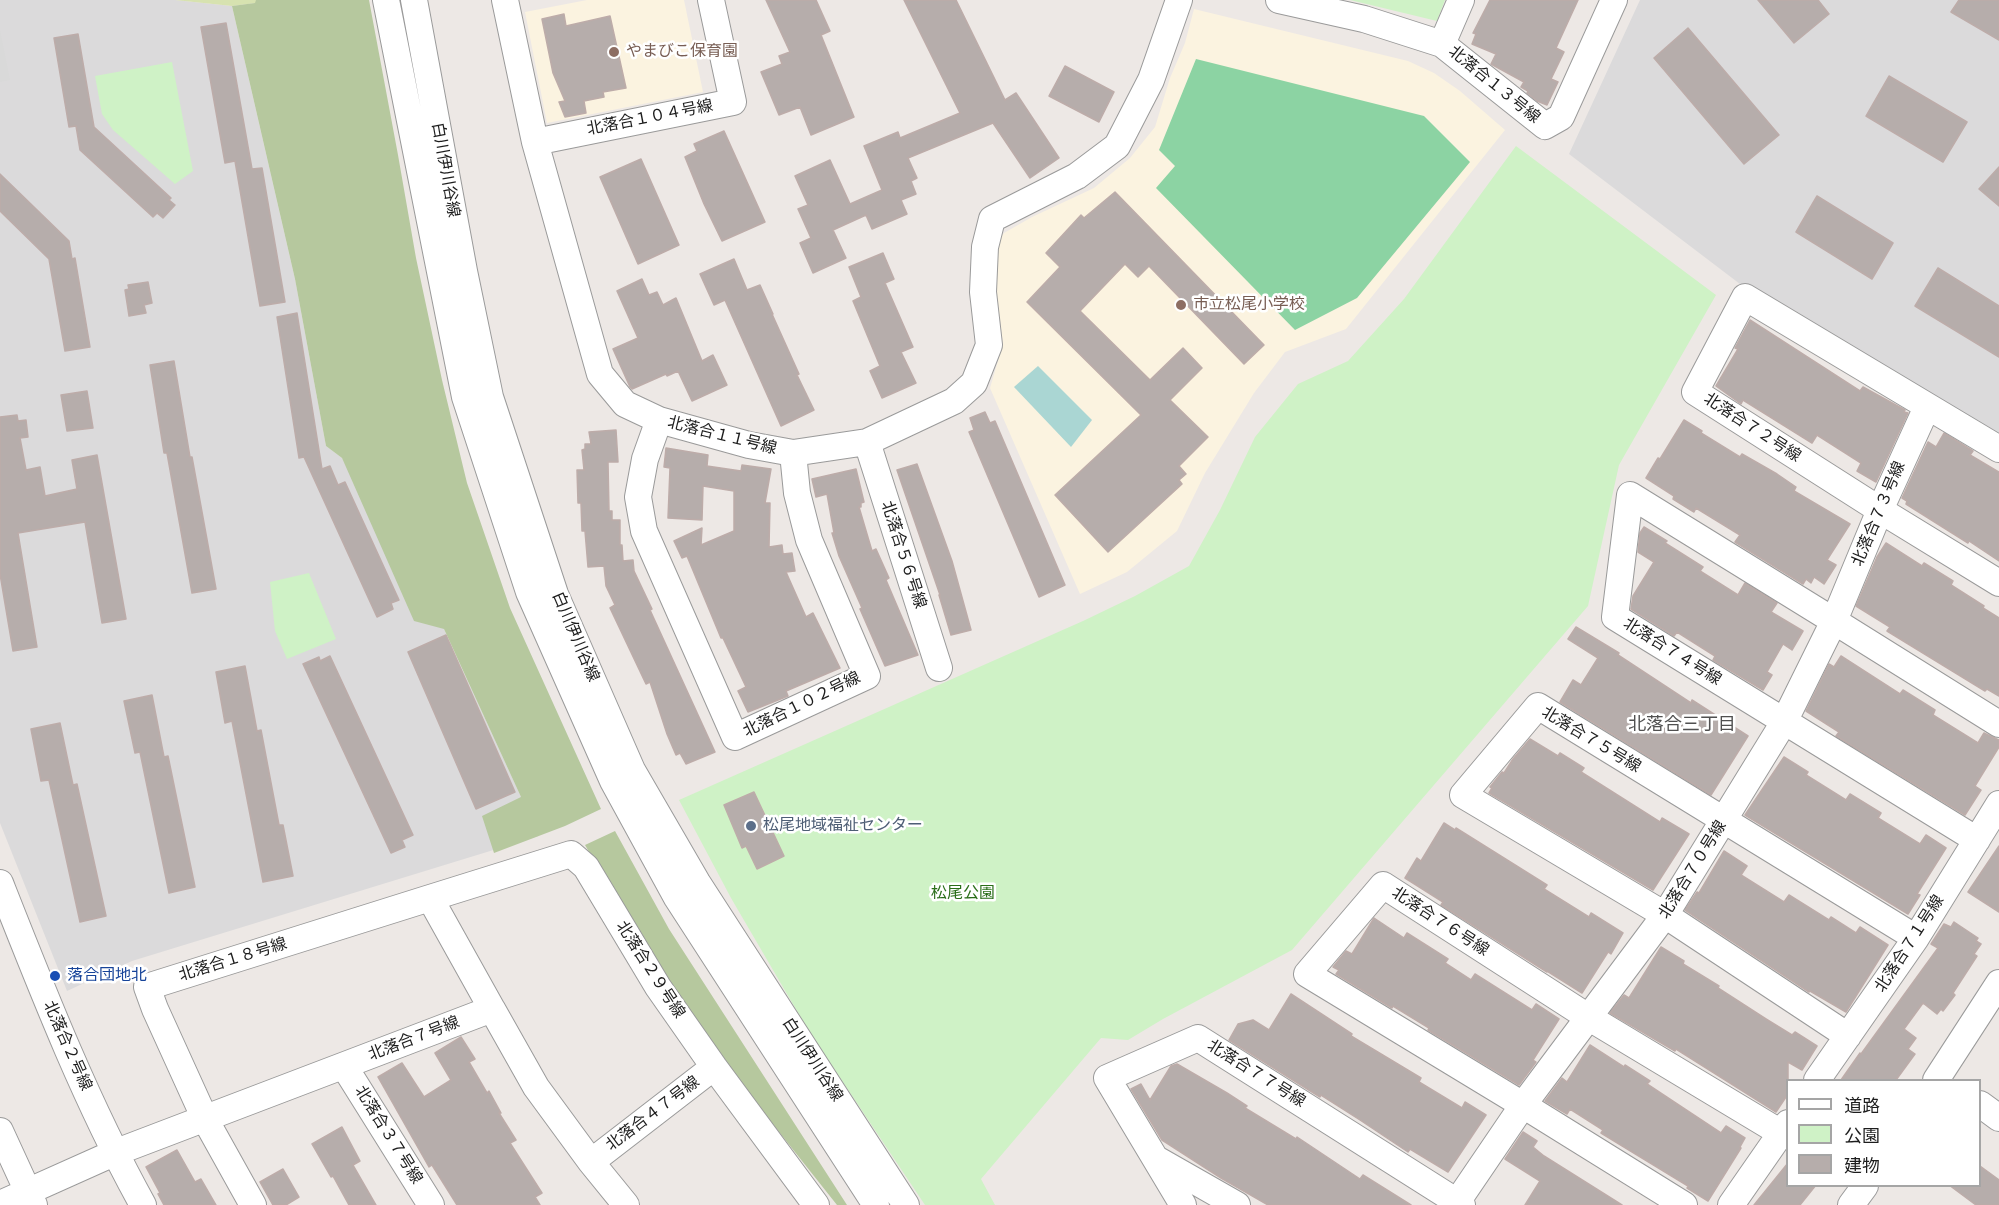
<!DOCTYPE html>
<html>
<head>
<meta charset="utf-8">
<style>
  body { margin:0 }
  #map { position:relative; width:1999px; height:1205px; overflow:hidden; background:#ede8e5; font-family:"DM Sans","Noto Sans JP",sans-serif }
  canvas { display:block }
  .legend { position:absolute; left:1786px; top:1079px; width:195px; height:108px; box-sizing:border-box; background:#fff; border:2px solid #a5a5a5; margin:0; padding:8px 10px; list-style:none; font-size:18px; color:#1d1d1d }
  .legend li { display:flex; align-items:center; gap:12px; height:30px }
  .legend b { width:30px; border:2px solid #a5a5a5 }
</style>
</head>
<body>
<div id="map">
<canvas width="1999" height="1205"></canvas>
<ul class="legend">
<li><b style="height:8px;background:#fff"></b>道路</li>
<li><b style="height:16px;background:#cff2c6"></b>公園</li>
<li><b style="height:16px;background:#b6adab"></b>建物</li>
</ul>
</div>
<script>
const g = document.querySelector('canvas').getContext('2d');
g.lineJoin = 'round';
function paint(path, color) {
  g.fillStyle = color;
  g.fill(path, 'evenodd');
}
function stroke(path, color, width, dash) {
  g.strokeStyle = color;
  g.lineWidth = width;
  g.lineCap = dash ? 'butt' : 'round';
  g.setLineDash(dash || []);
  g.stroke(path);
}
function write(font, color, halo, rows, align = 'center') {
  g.font = font + ' "DM Sans","Noto Sans JP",sans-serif';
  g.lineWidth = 5;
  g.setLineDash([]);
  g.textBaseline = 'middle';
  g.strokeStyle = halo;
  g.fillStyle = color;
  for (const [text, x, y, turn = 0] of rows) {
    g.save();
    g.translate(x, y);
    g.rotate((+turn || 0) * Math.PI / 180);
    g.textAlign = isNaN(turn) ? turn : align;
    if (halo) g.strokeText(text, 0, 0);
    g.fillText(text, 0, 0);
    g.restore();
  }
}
const residential = new Path2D(`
  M0 0H175L232 6 295 279 326 446 342 458 444 629 539 836 132 961 67 991 0 823Z
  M1640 0H1999V434L1740 284 1569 154Z`);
const education = new Path2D(`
  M587 0H684L703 92 547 123 525 12Z
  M1194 9 1408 61 1434 73 1460 91 1505 130 1346 329 1285 352 1254 393 1205 473 1177 531 1127 572 1080 594 990 388 1003 344 995 281V245L1004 233 1032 217 1094 188 1130 158 1155 127 1170 78 1185 43Z`);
const grass = new Path2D(`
  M175 0H256V3L232 6Z`);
const forest = new Path2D(`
  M256 0H369L398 155 416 258 442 380 467 483 510 608 601 809 565 826 494 853 482 816 521 797 444 629 414 621 342 458 326 446 295 279 232 6 255 3Z
  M615 831 669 929 847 1205H837L694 1025 643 946 585 845Z`);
const park = new Path2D(`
  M1350 0H1445L1437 21Z
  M172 62 193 171 175 184 113 130 102 114 95 76Z
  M1516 146 1716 295 1619 465 1588 606 1292 950 1163 1019 1128 1040 1101 1038 981 1179 995 1205H925L808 1030 731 898 679 800 1083 621 1135 596 1189 566 1220 510 1255 437 1298 384 1348 361 1404 299Z
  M309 573 336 639 287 659 275 631 270 582Z`);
const pitch = new Path2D(`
  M1196 59 1424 116 1470 162 1357 298 1295 330 1156 188 1175 166 1159 150Z`);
const parking = new Path2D(`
  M0 30 10 80 0 82Z`);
const water = new Path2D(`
  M1038 366 1092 420 1071 447 1014 387Z`);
const building = new Path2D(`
  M766 0H816L830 31 821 35 854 117 811 135 800 107 779 115 761 72 782 64 779 56 790 52Z
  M904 0H956L1005 100 1016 93 1059 158 1030 178 993 123 908 158 917 178 911 181 916 194 901 200 907 214 872 229 866 215 833 230 846 258 813 273 800 243 811 238 798 209 808 205 795 176 830 160 850 204 882 190 864 146 898 132 900 138 960 113Z
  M1490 0H1578L1556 48 1564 52 1551 79 1558 82 1547 105 1537 101 1527 93 1528 91 1521 87 1524 82 1491 64 1496 54 1472 44 1476 34 1473 33Z
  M1758 0H1818L1829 14 1794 43Z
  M1959 0H1999V40L1951 12Z
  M564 14 566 26 610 16 626 88 603 92 604 97 584 101 586 113 565 117 559 102 565 101 553 73 542 19Z
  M226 23 252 169 262 168 285 302 260 306 235 161 225 163 201 27Z
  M1688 28 1779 135 1744 164 1654 58Z
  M78 34 94 127 171 198 169 200 175 205 163 218 157 213 153 217 80 150 76 126 69 127 54 38Z
  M1065 66 1114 92 1099 122 1049 96Z
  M1889 76 1967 122 1943 162 1866 116Z
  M724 131 765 222 722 241 704 204 685 157 697 151 694 144Z
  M641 159 679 245 638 264 600 177Z
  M1999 167V206L1979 189Z
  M0 174 69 241 72 259 75 258 90 347 65 351 49 259 0 211Z
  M1115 192 1264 345 1244 364 1149 266 1138 277 1125 264 1080 311 1150 380 1183 348 1202 368 1170 400 1208 437 1179 466 1186 474 1179 480 1182 484 1108 552 1055 495 1141 415 1027 302 1060 267 1046 253 1081 215 1084 218Z
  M1817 196 1893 243 1872 279 1796 232Z
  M883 253 894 279 885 283 913 347 901 352 916 383 882 398 870 371 880 366 853 301 861 297 849 267Z
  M734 259 747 290 760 285 773 314H772L799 374 797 375 814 410 781 426 725 300 714 305 700 274Z
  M1938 268 1999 306V357L1915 306Z
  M642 279 649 295 657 292 663 305 676 298 702 361 713 355 727 385 692 401 678 371 667 376 666 374 632 389 630 387 613 349 638 338 617 291Z
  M148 282 152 303 144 305 146 313 129 316 125 290 129 289 128 285Z
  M297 313 322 469 330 466 338 485 345 482 399 600 391 603 393 609 377 617 304 457 299 458 277 317Z
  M1750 320 1860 391 1863 387 1905 410 1904 412 1908 413 1876 482 1857 471 1861 463 1817 435 1812 443 1743 400 1741 404 1716 386 1738 349 1735 348Z
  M174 361 190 457H192L216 589 192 593 167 453H164L150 365Z
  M87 391 93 428 67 431 61 395Z
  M985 412 990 423 995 421 1065 585 1039 597 969 432 974 430 970 418Z
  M17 415 18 421 26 420 28 437 20 438 26 470 40 467 45 496 77 489 72 460 97 455 126 619 102 623 85 522 18 533 37 647 13 651 0 574V417Z
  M1684 420 1702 431 1701 433 1740 457 1742 454 1777 474 1796 487 1794 491 1850 524 1827 560 1836 565 1824 584 1814 577 1811 583 1806 579 1803 584 1735 542 1740 535 1696 508 1694 512 1673 499 1674 496 1646 478 1658 458 1660 459Z
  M616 430 618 462H608L609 511H612V520H620V545H622L623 561 633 560 634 571 652 609 650 610 715 752 686 764 680 753 676 755 667 734 650 682 646 684 610 608 615 605 606 586 604 566 588 567 585 531H582L581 503H578L577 470H584L582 450 585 449V444H591L589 432Z
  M1944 433 1973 451 1970 455 1999 472V561L1969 541 1968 543 1906 504 1907 501 1902 498 1928 442 1936 447Z
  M666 448 708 455 707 466 741 471 742 465 771 469 765 503H770L769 547 782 545 783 554 792 553 795 571 786 572 806 617 813 613 840 668 786 691 788 696 748 712 738 691 746 687 723 638H721L687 556 682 558 674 541 702 528 701 545 734 531V491L703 486 702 520 668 518 670 468 664 467Z
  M917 464 952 561 971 630 951 635 939 595H940L897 470Z
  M856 469 864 502 861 503V507H859L872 551 876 549 889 578 886 580 918 655 885 666 860 609 862 608 839 556 832 533H834L827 494 816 497 812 479Z
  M1644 527 1667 541 1665 543 1703 567 1700 571 1738 595 1745 583 1777 603 1771 612 1803 631 1792 650 1783 644 1767 672 1772 675 1763 690 1713 660 1715 656 1677 632 1674 636 1631 609 1633 596 1654 562 1638 552 1640 533Z
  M1886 543 1922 566 1924 563 1953 581 1951 585 1984 606 1983 608 1999 618V696L1987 689 1985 691 1887 631 1890 627 1856 606 1877 557Z
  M1576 627 1619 653 1618 655 1691 703 1692 700 1748 736 1711 795 1560 702 1573 680 1581 685 1598 658 1568 639Z
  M446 635 515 792 476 809 408 652Z
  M330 656 413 835 402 840 405 847 391 853 303 664 319 657 320 661Z
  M1841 656 1900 694 1903 690 1935 710 1933 715 1978 743 1984 733 1999 740V747L1975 786 1981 790 1965 815 1836 736 1839 732 1806 711 1829 664 1834 667Z
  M245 666 257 731 261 730 279 825H283L293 876 263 882 232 721 225 723 216 672Z
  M152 695 164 757 168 756 195 887 169 893 140 752 135 753 124 701Z
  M60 723 73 785 77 784 106 916 80 922 49 780 41 781 31 729Z
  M1530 739 1558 756 1560 753 1584 768 1581 772 1660 822 1662 818 1689 834 1653 890 1489 793 1492 788 1490 787 1502 772 1504 773 1513 759Z
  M1784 757 1808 772 1806 775 1846 800 1850 794 1881 813 1878 818 1920 844 1926 835 1946 848 1917 894 1920 895 1908 914 1745 815Z
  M754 792 784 856 757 869 746 846 742 848 724 805Z
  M1444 823 1455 830 1456 828 1547 885 1544 889 1589 917 1591 913 1623 933 1611 954 1608 952 1582 993 1547 971V972L1441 905 1443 902 1405 878 1417 858 1421 861Z
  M1999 846V912L1968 892Z
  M1724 851 1747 866 1741 875 1784 902 1789 895 1829 920 1831 917 1856 933 1860 927 1888 945 1846 1012 1810 991 1809 992 1685 910 1697 892 1699 893Z
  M1374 918 1404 938 1407 933 1448 959 1445 963 1471 980 1475 974 1532 1010 1536 1004 1559 1019 1533 1060 1536 1062 1519 1085 1428 1030 1429 1028 1393 1006 1392 1008 1336 974 1339 970 1333 967 1346 951 1352 954Z
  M1954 922 1978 938 1976 941 1981 944 1974 954 1977 956 1953 993 1955 995 1943 1011 1941 1009 1937 1014 1923 1003 1904 1029 1916 1038 1908 1049 1915 1054 1896 1080H1841L1860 1053 1861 1054 1938 948 1931 944 1944 924 1951 927Z
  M1661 947 1684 961 1683 964 1719 986 1718 988 1766 1019 1792 1035 1795 1032 1817 1046 1802 1070 1788 1062V1094L1776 1112 1676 1049 1675 1051 1610 1013 1624 995 1629 998Z
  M1291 994 1352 1034 1351 1036 1421 1078 1419 1082 1462 1108 1465 1102 1486 1115 1448 1172 1410 1149 1408 1152 1360 1120 1321 1095 1320 1097 1229 1040 1238 1024 1253 1020 1269 1030Z
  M461 1037 475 1059 469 1062 487 1093 489 1091 501 1113H499L516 1140 510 1143 542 1193 535 1197 540 1205H457L432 1165 429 1167 378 1077 402 1063 424 1097 451 1080 435 1053Z
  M1590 1045 1624 1067 1625 1065 1650 1081 1647 1084 1721 1133 1726 1126 1745 1138 1740 1147 1741 1148 1708 1201 1687 1188 1688 1186 1601 1133 1603 1130 1570 1109 1567 1114 1545 1101 1562 1078 1567 1082Z
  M1177 1064 1227 1093 1247 1106 1245 1108 1296 1139 1297 1137 1360 1179 1363 1175 1411 1205H1268L1221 1178 1162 1140 1131 1089 1141 1084 1150 1100 1171 1066Z
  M342 1127 360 1161 353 1165 376 1205H349L333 1176 331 1177 312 1144Z
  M1523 1132 1537 1141 1533 1147 1544 1156 1622 1205H1525L1540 1181 1505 1159Z
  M177 1150 195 1182 201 1179 216 1205H164L158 1194 160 1193 146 1167Z
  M1788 1163V1185H1816L1800 1205H1754Z
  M1980 1166 1999 1180V1205H1976L1949 1185H1980Z
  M283 1169 299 1197 286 1205H273L260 1182Z`);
const minor = new Path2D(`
  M386 0 465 397 529 592 613 781 677 898 876 1205
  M414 0 464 271 490 397 555 594 632 770 697 882 906 1205
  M505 0 535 142 600 374 625 404 659 420 749 445 793 453 867 442 954 401 974 383 989 345 983 292 985 247 992 219 1077 176 1117 146 1151 80 1179 0
  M1279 0 1364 19 1442 44 1461 0
  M1442 44 1545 126 1561 117 1614 0
  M535 142 733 102 711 0
  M1927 407 1880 510 1834 621 1630 495 1615 617 1977 840
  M659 420 645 459 638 497 644 531 735 737 867 676 809 540 797 493 793 453
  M867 442 939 668
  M1999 449 1745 297 1695 392 1880 510 1999 583
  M0 883C43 992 86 1102 143 1205
  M430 898 571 854 586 867 658 987 714 1067 816 1205
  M1848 1036 1665 915 1463 795 1538 706 1916 938
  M344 1066 431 1205
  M1817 1080 1916 938 1999 804
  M1936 1080 1999 983
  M1980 1104 1999 1118
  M0 1131 34 1205
  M1158 1160 1237 1205
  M591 1162 714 1067
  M0 1204 114 1153 492 1009 536 1087 591 1162 626 1205
  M253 1205 205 1119 155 1009 147 987 430 898 492 1009
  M1183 1205 1107 1078 1198 1038 1462 1205
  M1455 1205 1523 1105 1307 974 1383 885 1588 1017 1781 1133
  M1684 1205 1523 1105 1665 915 1784 722 1834 621 1999 724
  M1731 1205 1788 1123
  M1851 1205 1865 1186`);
const markers = [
  [614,52,6,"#8d6e63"],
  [1181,305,6,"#8d6e63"],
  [751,826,6,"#5c6f8a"],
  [55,976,6,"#1a4fb4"]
];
const educationNames = [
  ["やまびこ保育園",626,52],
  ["市立松尾小学校",1193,305]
];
const streetNames = [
  ["北落合１３号線",1494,85,39],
  ["北落合１０４号線",650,118,-11],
  ["白川伊川谷線",445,170,80],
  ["北落合７２号線",1752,428,33],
  ["北落合１１号線",722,436,14],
  ["北落合７３号線",1879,514,-67],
  ["北落合５６号線",903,555,72],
  ["白川伊川谷線",575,637,67],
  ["北落合７４号線",1672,652,32],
  ["北落合１０２号線",802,705,-26],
  ["北落合７５号線",1591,740,31],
  ["北落合７０号線",1693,870,-58],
  ["北落合７６号線",1440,922,33],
  ["北落合７１号線",1910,944,-57],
  ["北落合１８号線",233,960,-17],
  ["北落合２９号線",650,970,57],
  ["北落合７号線",414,1039,-21],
  ["北落合２号線",67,1046,66],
  ["白川伊川谷線",812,1060,57],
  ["北落合７７号線",1256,1074,32],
  ["北落合４７号線",653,1114,-37],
  ["北落合３７号線",388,1135,58]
];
const serviceNames = [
  ["松尾地域福祉センター",763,826]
];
const parkNames = [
  ["松尾公園",963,894]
];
const transitNames = [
  ["落合団地北",67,976]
];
const neighbourhoodNames = [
  ["北落合三丁目",1682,725]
];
paint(residential, '#dbdadb');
paint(education, '#fbf3e0');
paint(grass, '#d7e2b0');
paint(forest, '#b6c89e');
paint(park, '#cff2c6');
paint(pitch, '#8cd3a3');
paint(parking, '#d9d9d9');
paint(water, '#aad6d3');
paint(building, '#b6adab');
stroke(building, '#bdaca9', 1.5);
stroke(minor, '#9a9a9a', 28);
stroke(minor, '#fff', 26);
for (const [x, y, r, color] of markers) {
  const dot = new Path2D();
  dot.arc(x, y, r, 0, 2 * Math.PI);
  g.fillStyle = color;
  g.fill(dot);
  stroke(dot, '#fff', 2);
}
write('16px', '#785e54', '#fff', educationNames, 'left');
write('16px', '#1d1d1d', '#fff', streetNames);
write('16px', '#4e5e75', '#fff', serviceNames, 'left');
write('16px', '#2a6e19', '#fff', parkNames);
write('16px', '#164399', '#fff', transitNames, 'left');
write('18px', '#505050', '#fff', neighbourhoodNames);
</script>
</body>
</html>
